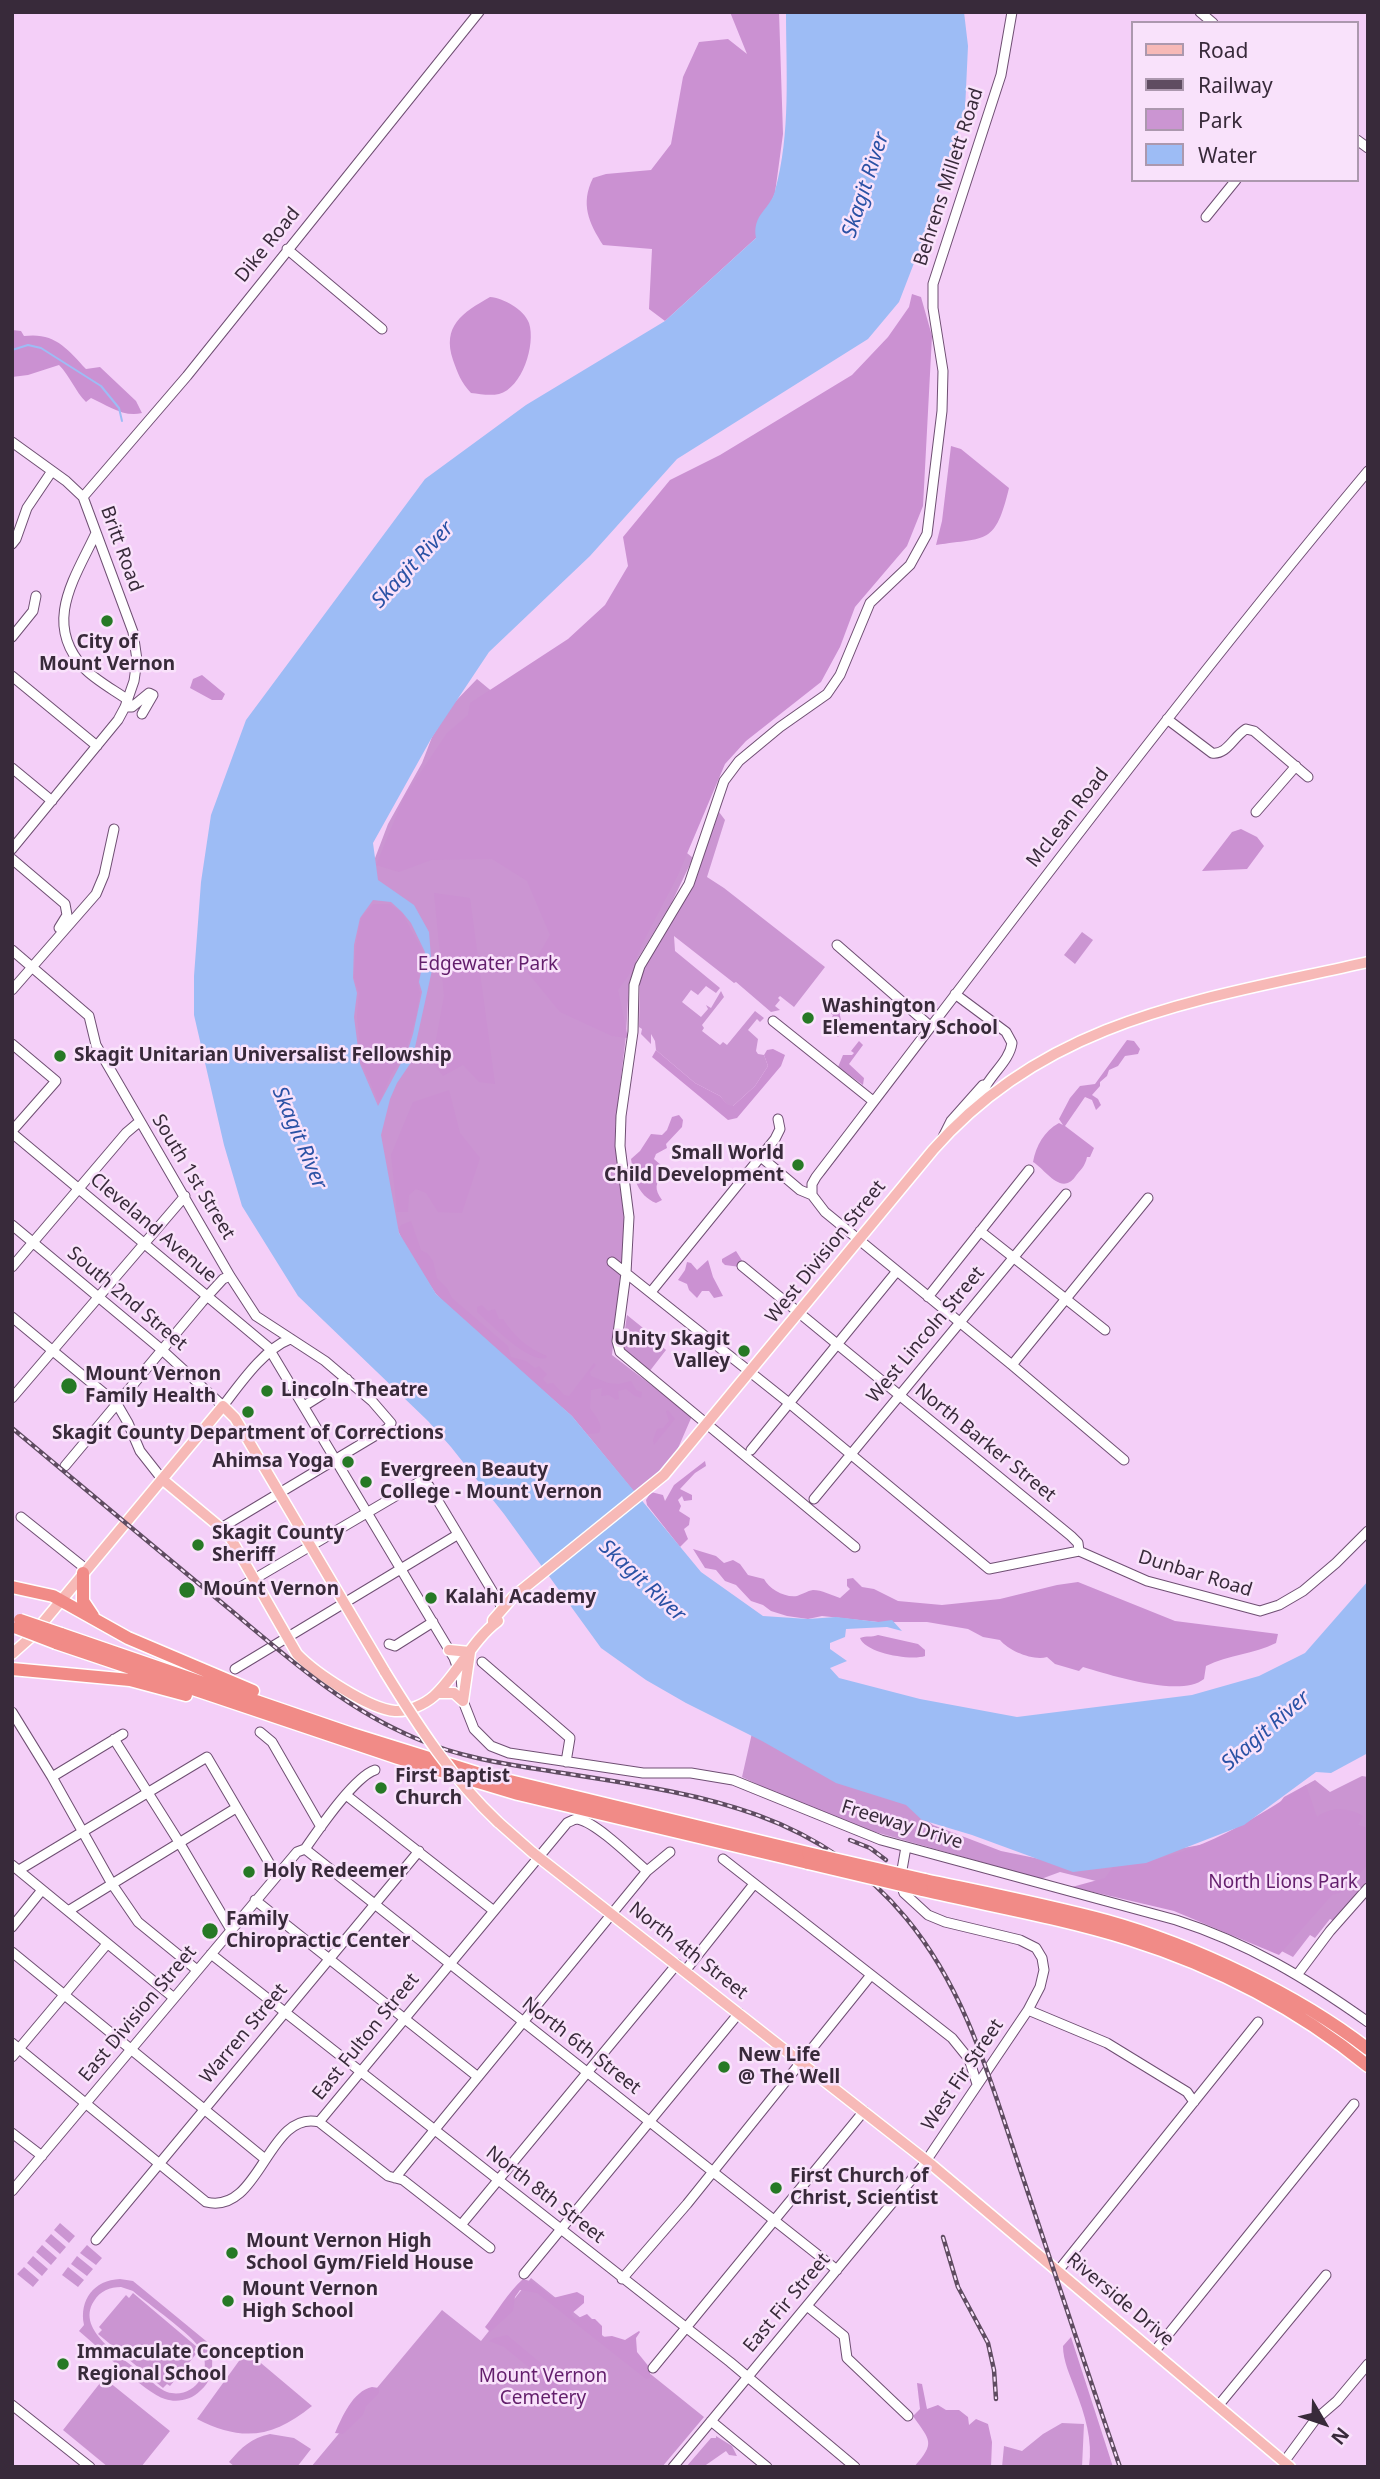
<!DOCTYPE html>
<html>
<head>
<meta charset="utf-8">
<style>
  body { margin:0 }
  #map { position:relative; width:1380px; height:2479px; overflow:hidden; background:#f4cff8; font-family:"Noto Sans",sans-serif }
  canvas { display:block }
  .frame { position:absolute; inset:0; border:14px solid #382a3a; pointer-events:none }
  .legend { position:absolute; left:1131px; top:21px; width:228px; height:161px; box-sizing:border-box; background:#f9e2fb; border:2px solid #ac98ae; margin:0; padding:9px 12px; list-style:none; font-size:21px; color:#382a3a }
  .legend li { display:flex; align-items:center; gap:14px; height:35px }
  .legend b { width:35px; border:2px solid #ac98ae }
  .north { position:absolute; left:1289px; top:2388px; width:70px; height:70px; -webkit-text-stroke:5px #f9e2fb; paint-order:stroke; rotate:129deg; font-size:19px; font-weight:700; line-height:28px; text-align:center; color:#382a3a }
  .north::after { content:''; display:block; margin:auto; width:24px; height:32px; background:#382a3a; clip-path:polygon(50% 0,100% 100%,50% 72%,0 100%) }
</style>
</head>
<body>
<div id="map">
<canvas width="1380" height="2479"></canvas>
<div class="frame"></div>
<ul class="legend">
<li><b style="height:9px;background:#f7b9b7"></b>Road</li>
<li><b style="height:9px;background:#5f4c61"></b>Railway</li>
<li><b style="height:19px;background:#cb95d2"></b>Park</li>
<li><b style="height:19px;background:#9dbcf5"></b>Water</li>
</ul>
<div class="north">N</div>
</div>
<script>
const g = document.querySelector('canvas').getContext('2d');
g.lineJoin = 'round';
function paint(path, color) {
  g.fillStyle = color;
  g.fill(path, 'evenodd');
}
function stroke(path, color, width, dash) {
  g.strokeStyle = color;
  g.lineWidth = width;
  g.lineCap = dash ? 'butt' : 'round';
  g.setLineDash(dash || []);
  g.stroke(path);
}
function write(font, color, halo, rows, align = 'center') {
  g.font = font + ' "Noto Sans",sans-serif';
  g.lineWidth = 5;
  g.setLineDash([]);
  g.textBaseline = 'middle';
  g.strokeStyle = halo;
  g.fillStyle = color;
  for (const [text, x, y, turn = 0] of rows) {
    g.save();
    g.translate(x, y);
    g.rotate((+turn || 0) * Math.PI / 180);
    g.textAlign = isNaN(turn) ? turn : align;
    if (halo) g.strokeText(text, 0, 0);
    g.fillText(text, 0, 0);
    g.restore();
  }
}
const green = new Path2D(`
  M477 679 693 858 672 902 637 960 629 983 626 1036 615 1127 625 1230 612 1355 692 1416 669 1469 639 1498 572 1416 453 1314 434 1291 404 1246 364 1135 345 937 388 824 422 763 432 737 450 707Z
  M719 812 725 820 707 877 724 888 825 967 794 1007 780 996 778 998 780 1000 775 1006 780 1010 771 1012 736 982 734 983 674 936 675 951 720 988 716 993 706 986 698 995 691 990 682 1002 701 1017 708 1009 706 1005 711 1008 721 991 724 997 702 1025 704 1028 702 1031 720 1045 723 1042 727 1045 755 1011 764 1018 760 1022 757 1019 748 1030 758 1039 756 1051 758 1054 764 1055 768 1066 755 1086 733 1106H728L720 1096 695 1083 656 1050 655 1041 651 1034V1044L641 1034 642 1029 639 1027 640 979 649 959 691 888Z
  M1082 932 1093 940 1075 964 1064 955Z
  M627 1315 658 1340 657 1342 666 1350 649 1372 622 1350Z
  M752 1733 899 1797 933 1825 1001 1851 1040 1859 1166 1851 1234 1839 1261 1828 1284 1797 1315 1780 1330 1792 1362 1776 1368 1777V1882L1334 1921 1330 1919 1315 1938 1310 1935 1293 1957 1245 1932 1124 1888 1060 1872 1041 1879 861 1828 807 1808 742 1777Z
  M60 2223 75 2236 69 2243 54 2230Z
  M51 2234 66 2247 60 2254 45 2241Z
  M42 2245 57 2258 51 2265 36 2252Z
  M87 2245 102 2258 96 2265 80 2253Z
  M33 2256 48 2269 42 2276 27 2263Z
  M77 2256 93 2269 87 2276 71 2264Z
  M24 2267 39 2280 33 2287 17 2274Z
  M68 2267 84 2280 78 2287 62 2275Z
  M531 2278 704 2417 662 2467H311L442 2310 481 2341Z
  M120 2279 133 2281 217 2350 212 2356C213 2370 211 2382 200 2391 191 2400 177 2403 165 2399 145 2393 97 2346 79 2331L84 2325C79 2300 94 2280 120 2279ZM121 2287 133 2291C148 2304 193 2335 201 2350 214 2373 192 2400 167 2392 159 2389 152 2382 146 2376 126 2360 74 2331 94 2301 100 2291 110 2287 121 2287Z
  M133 2293 197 2347 194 2352 196 2354 170 2386 167 2384 163 2388 98 2334 102 2330 99 2327 126 2295 129 2298Z
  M249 2353 312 2406C273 2438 242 2442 197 2419L244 2354Z
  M104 2378 170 2431 141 2467H108L63 2430Z
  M1062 2423 1084 2424 1082 2467H1002L1004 2446 1022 2451 1043 2434Z
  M270 2434 294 2438 311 2449 297 2467H235L229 2462C242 2447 251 2438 270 2434Z
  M716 2436 732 2446 737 2456 729 2455 726 2451 703 2467H686L711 2438H716Z`);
const forest = new Path2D(`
  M730 12H779L783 134 775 193 756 238 665 321 649 309 652 249 603 245C589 223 580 204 593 178L606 174 651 170 671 144 683 77 699 42 728 39 747 54Z
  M912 294 921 297 932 336 923 506 907 546 855 607 840 647 821 682 746 741 725 764 678 875 642 944 631 972 618 990 628 1038 612 1036 560 1012 528 973 550 935 527 881 492 859 431 860 399 872 376 865 404 797 447 733 468 715 470 703 568 639 605 605 628 566 623 537 670 480 720 455 852 375 888 337 909 307Z
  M490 297C503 298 524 309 529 323 536 345 522 388 499 394 490 396 480 394 471 393 461 382 458 374 453 360 442 326 462 313 490 297Z
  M12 330 21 331 24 336C54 332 67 348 86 369L100 367 136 401 142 413C124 418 107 405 91 398L86 402C75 391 70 376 59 365L28 375 12 377Z
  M951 446 961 449 1009 488C995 545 988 537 936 545L942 521Z
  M202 675 225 694 222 700H212L190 688 193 679Z
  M1241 829 1257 837 1264 846 1247 869 1202 871 1232 832Z
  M434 893 470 898 495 1084 479 1082 463 1065 443 1076 432 1062 444 996Z
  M373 904H390L402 913 423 951 418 984 420 993 416 1017 406 1051 391 1075 379 1103 362 1064 357 1017 359 993 354 977 356 944 361 918Z
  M830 1009 839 1011 841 1020 837 1021 835 1025 842 1031 838 1037 827 1030 833 1015 829 1012Z
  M1127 1040 1134 1041 1140 1049 1138 1054 1125 1056 1118 1066 1109 1070 1107 1076 1100 1082V1086L1092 1095 1098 1099 1101 1105 1096 1110 1092 1100 1085 1097 1065 1126 1094 1148 1090 1157H1087C1085 1167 1080 1170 1075 1177 1061 1196 1045 1169 1033 1162 1036 1146 1044 1131 1059 1123L1063 1125 1059 1119 1070 1098 1080 1086 1095 1084Z
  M859 1041 863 1045 849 1064 864 1078 863 1085 838 1067 843 1055H852L854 1053 851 1051Z
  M773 1049 785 1055 781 1066 737 1118 728 1120 652 1057 656 1050 695 1083 720 1096 728 1105 733 1106 755 1086 768 1066 764 1055 767 1050Z
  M449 1090 460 1133 480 1158 462 1213 438 1212 426 1193 416 1189 409 1195 408 1212H397L391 1155 413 1102Z
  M679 1115 683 1120 682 1127 666 1144 667 1148 656 1154 654 1159 662 1166 664 1173C655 1183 654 1189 662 1200L656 1203C637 1195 634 1178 631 1159L640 1151 651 1134 662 1135 667 1130 672 1117Z
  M411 1221 421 1250 428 1254 433 1261 437 1278 447 1288 452 1298 508 1346 511 1357 526 1361 535 1368 539 1366 547 1374 543 1379 547 1384 553 1383 564 1395 569 1396 594 1363 596 1365 590 1372 591 1376 608 1383 619 1384 631 1381 636 1390 642 1392 641 1398 635 1396 626 1389 618 1391 619 1399 616 1400 609 1395 601 1396 602 1388 591 1390 590 1408C595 1416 604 1424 599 1433L587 1434 572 1416 436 1294 398 1231 401 1225Z
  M736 1251 743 1262 740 1267 725 1265 722 1262V1259Z
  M708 1260 713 1277 723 1296 714 1298 709 1291H702L697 1298 689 1290 687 1284 678 1280 685 1270 687 1262 691 1263 697 1270Z
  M482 1305 488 1311 495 1309 499 1319H503C514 1336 527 1348 547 1356L546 1358C528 1363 491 1324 477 1312V1307Z
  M668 1410 675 1419 654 1445 653 1440 657 1429 663 1428 669 1421 666 1411Z
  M705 1461 706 1466 695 1473 680 1489 692 1495V1500L684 1501 682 1496 678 1500 681 1506 679 1511 690 1518 689 1525 684 1529 688 1539 680 1547 647 1505 646 1500 651 1492 663 1495 665 1501 674 1485Z
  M693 1549 716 1556 724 1563 733 1560 740 1564 748 1575 764 1579C769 1589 785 1598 797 1596 803 1594 807 1591 813 1590 822 1590 831 1595 840 1598L850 1589 847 1586V1579L853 1578 862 1587 874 1589 898 1601 942 1605 1000 1599 1057 1585 1078 1582 1175 1621 1278 1634 1276 1643C1254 1654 1228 1655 1206 1666L1204 1679C1180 1698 1111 1675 1083 1667L1079 1671 1055 1664 1047 1657C1033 1661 1009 1651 1000 1640L983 1637 968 1629 927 1622H878L822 1616 808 1619 787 1616 771 1611 763 1605 751 1601 736 1585 725 1581 716 1570 705 1568Z
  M878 1635 918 1644 925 1650V1656C911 1661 865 1653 860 1638 867 1635 871 1638 878 1635Z
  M1306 1785 1317 1817C1330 1807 1348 1807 1363 1816L1358 1825 1368 1828V1864L1345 1891 1332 1895 1279 1955 1174 1911 1072 1887 1105 1878 1113 1867C1191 1858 1242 1827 1306 1785Z
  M523 2279 533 2282 553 2298 577 2292 584 2296V2303L571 2314 576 2319 587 2314 592 2319H595L602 2326V2337L612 2336 625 2340 639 2331 640 2332 636 2338 637 2352 650 2368V2378L646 2379 537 2293 520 2290 515 2297 513 2311 490 2332 485 2327C497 2312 508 2292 523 2279Z
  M507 2335 573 2390 582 2398 574 2400 558 2391 543 2388 542 2378 504 2347 489 2341 494 2338Z
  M1071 2337 1113 2467H1089C1093 2440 1085 2415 1075 2389 1070 2375 1063 2361 1063 2346Z
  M917 2383 922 2384 927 2409 938 2405 946 2410H959L968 2417 969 2425 976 2419 988 2424 992 2442 991 2467H914C936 2442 930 2441 913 2416L920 2409Z
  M372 2387 379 2388V2393L366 2406 363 2415 343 2434 335 2433C342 2417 353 2391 372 2387Z`);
const water = new Path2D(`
  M786 12H964L968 46 965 110 926 232 899 302 868 339 677 459 590 556 489 652 431 739 373 843 378 880 414 905 429 932 432 970 412 1061 397 1083 390 1099 381 1135 399 1233 436 1294 572 1416 701 1572 763 1616 808 1619 836 1617 878 1622 892 1620 902 1631 887 1627 846 1629 845 1637 830 1643V1649L847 1661 830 1668 839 1678 920 1699 1017 1717 1192 1695 1259 1676 1305 1653 1368 1581V1753L1331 1773 1316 1772 1244 1825 1146 1863 1073 1872 972 1835 922 1820 906 1805 836 1783 762 1741 686 1703 646 1680 601 1648 504 1514 451 1447 428 1421 298 1296 242 1206 224 1145 194 1015V976L201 882 211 815 246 720 425 479 526 405 665 321 756 238C752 214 770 210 775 191 791 133 786 72 786 12ZM373 900 391 902 402 912 411 923 425 952 419 982 422 992 413 1034 408 1050 378 1106 360 1064 354 1017 357 993 353 978 354 945 360 918Z`);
const stream = new Path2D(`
  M12 350 28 345 41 348 101 386 119 408 122 421`);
const minor = new Path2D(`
  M1200 12 1213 23
  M1357 140 1368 148
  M1206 217 1236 180
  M287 249 382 329
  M12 442 66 481 83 497 133 632 137 660 134 681 125 707 118 720 12 849
  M83 497 187 376 479 12
  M96 533C75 578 42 623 84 668 95 680 114 690 128 700
  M12 544 16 539 27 508 52 471
  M12 637 33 611 36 596
  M12 676 97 746
  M125 707H132L149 693 153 695
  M142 714 153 695
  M1167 719 1212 753C1227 755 1233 737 1246 729L1254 731 1308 777
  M12 768 52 801
  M1256 812 1296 766
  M12 859 65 904 67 915 59 928
  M837 945 931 1027
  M12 950 89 1016 96 1045 230 1276 256 1316 325 1361 372 1401 391 1423 388 1428 221 1528
  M12 990 96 894 104 875 114 829
  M955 994 1006 1032 1012 1043C1009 1064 985 1077 981 1099L983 1102
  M773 1021 873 1101
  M12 1044 56 1081 12 1131
  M12 1133 268 1347 454 1658 461 1677 463 1701 474 1729 491 1746 509 1753 643 1773H691L733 1780 881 1840 1176 1920C1248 1943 1306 1978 1368 2022
  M943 1137 951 1121 983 1085
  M761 1157 800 1190 812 1195 825 1212 1012 1365 1124 1460
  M812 1195V1184L816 1177C998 940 1176 700 1368 471
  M12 1225 162 1350 223 1406C240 1384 264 1349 290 1339
  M980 1231 1105 1330
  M612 1262 789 1403 989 1569 1079 1551 1147 1581 1260 1611 1279 1605 1303 1591 1336 1563 1368 1531
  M742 1266 1071 1536 1078 1543 1079 1551
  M12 1267 126 1133 139 1122
  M651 1292 775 1139 780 1129 778 1119
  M928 1297 1029 1170
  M12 1317 117 1404 128 1423 140 1451 162 1479
  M1012 1365 1148 1198
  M12 1398 185 1196
  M304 1406 347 1379
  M751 1450 897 1271
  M65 1466 202 1302 223 1279 230 1276
  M814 1499 1066 1194
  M21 1517 86 1569
  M855 1547 620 1352 617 1341 626 1273 629 1217 620 1146 621 1116 633 1032 634 985 640 966 689 884 724 781 739 761 780 727 827 694 840 675 870 603 910 565 927 534 942 411 943 371 933 308V284L1001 75 1012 12
  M239 1588 421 1481 429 1486 503 1609
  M389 1644 395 1646 433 1622
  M482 1662 570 1738 566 1762
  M235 1669 457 1535
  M12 1712 52 1777 112 1884 138 1922 197 1970
  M260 1732 272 1742 321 1827
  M114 1739 179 1842 231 1930
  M52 1777 123 1734
  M346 1795 494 1911
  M305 1849 837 2270
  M723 1859 952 2038 969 2059 977 2084
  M12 1865 174 1998
  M19 1870 207 1757 271 1866 279 1873
  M255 1900 478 2077
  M68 1911 236 1808
  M12 1927 42 1890
  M12 1952 265 2159
  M211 1954 730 2362 855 2467
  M685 1971 754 1884
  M1297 1975 1330 1931 1368 1888
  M1028 2010 1107 2043 1187 2092 1194 2102
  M12 2043 206 2202C260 2216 268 2109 319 2122
  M12 2057 107 1944
  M319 2122 567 1823C571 1821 574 1819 578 1819 597 1823 632 1858 647 1871
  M319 2122 388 2176 403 2180 490 2248
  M12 2133 42 2156
  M395 2178 647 1871 670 1852
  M12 2191 297 1852 305 1849C319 1829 354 1777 375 1770
  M461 2225 677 1964
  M96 2240 419 1851
  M1058 2271 1258 2022
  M524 2274 739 2013
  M622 2279 687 2204 871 1975
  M807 2306 844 2336 847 2358 908 2416
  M1154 2352 1354 2104
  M653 2368 864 2111
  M12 2405 90 2467
  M1218 2406 1326 2275
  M711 2421 767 2467
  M1284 2462 1315 2420 1337 2401 1368 2364
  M673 2467 922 2167 1028 2010 1040 1987 1044 1970 1042 1958 1036 1948 1020 1940 945 1922 928 1915 904 1893 900 1881 906 1847`);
const major = new Path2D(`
  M162 1479 221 1528 231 1539 297 1654C315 1673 369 1709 395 1711 408 1712 425 1704 434 1696 458 1674 472 1640 498 1621
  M493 1625V1620L513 1597 664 1475 933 1150C1049 1017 1206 999 1368 962
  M449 1650 470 1652
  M12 1654 30 1638 223 1406 235 1418 385 1672
  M437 1693H454L463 1701
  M463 1701 470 1652
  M498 1822 532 1852 933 2166 1290 2467`);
const highway = new Path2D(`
  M83 1573V1601L93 1616
  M12 1587 53 1596 128 1638 253 1691
  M61 1634 352 1734 477 1773 808 1853
  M56 1643 398 1758 518 1794 808 1863
  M12 1669 130 1680 186 1695
  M925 1880C986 1893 1047 1905 1107 1921 1193 1945 1297 1994 1368 2049
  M922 1890C991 1906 1062 1918 1129 1939 1215 1966 1298 2009 1368 2066`);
const rail = new Path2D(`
  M12 1428C84 1488 155 1548 227 1607 286 1656 343 1708 415 1738 458 1757 504 1764 550 1771 686 1793 812 1805 906 1918 965 1989 989 2076 1018 2163 1052 2264 1085 2366 1120 2467
  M850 1840 870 1848 886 1860
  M943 2237 958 2287 988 2343 994 2370 996 2399`);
const majorBridge = new Path2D(`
  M385 1672C417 1724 453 1780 498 1822`);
const highwayBridge = new Path2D(`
  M20 1620 61 1634
  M17 1628 56 1643
  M808 1853 925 1880
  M808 1863 922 1890`);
const markers = [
  [107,621,7,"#267925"],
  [808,1018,7,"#267925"],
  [60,1056,7,"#267925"],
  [798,1165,7,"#267925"],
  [744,1351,7,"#267925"],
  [69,1386,9,"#267925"],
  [267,1391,7,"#267925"],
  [248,1412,7,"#267925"],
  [348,1462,7,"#267925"],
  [366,1482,7,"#267925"],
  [198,1545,7,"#267925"],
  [187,1590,9,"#267925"],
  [431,1598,7,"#267925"],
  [381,1788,7,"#267925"],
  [249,1872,7,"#267925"],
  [210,1931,9,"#267925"],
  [724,2067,7,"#267925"],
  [776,2188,7,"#267925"],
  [232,2253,7,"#267925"],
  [228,2301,7,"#267925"],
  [63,2364,7,"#267925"]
];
const streetNames = [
  ["Behrens Millett Road",949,177,-72],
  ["Dike Road",268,245,-51],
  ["Britt Road",121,549,70],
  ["McLean Road",1068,818,-52],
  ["South 1st Street",193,1177,59],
  ["Cleveland Avenue",153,1228,40],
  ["West Division Street",826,1252,-51],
  ["South 2nd Street",127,1299,40],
  ["West Lincoln Street",926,1335,-50],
  ["North Barker Street",985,1443,39],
  ["Dunbar Road",1195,1574,17],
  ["Freeway Drive",902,1825,17],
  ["North 4th Street",688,1951,38],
  ["East Division Street",138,2014,-50],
  ["Warren Street",244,2034,-50],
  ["East Fulton Street",366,2037,-51],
  ["North 6th Street",581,2046,38],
  ["West Fir Street",963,2075,-56],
  ["North 8th Street",545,2195,38],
  ["Riverside Drive",1120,2300,40],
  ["East Fir Street",787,2303,-50]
];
const poiNames = [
  ["City of",107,643,"center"],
  ["Mount Vernon",107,665,"center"],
  ["Washington",822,1007],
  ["Elementary School",822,1029],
  ["Skagit Unitarian Universalist Fellowship",74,1056],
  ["Small World",784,1154,"right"],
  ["Child Development",784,1176,"right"],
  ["Unity Skagit",730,1340,"right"],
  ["Valley",730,1362,"right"],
  ["Mount Vernon",85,1375],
  ["Family Health",85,1397],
  ["Lincoln Theatre",281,1391],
  ["Skagit County Department of Corrections",248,1434,"center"],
  ["Ahimsa Yoga",334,1462,"right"],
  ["Evergreen Beauty",380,1471],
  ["College - Mount Vernon",380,1493],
  ["Skagit County",212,1534],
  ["Sheriff",212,1556],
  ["Mount Vernon",203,1590],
  ["Kalahi Academy",445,1598],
  ["First Baptist",395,1777],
  ["Church",395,1799],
  ["Holy Redeemer",263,1872],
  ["Family",226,1920],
  ["Chiropractic Center",226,1942],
  ["New Life",738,2056],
  ["@ The Well",738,2078],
  ["First Church of",790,2177],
  ["Christ, Scientist",790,2199],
  ["Mount Vernon High",246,2242],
  ["School Gym/Field House",246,2264],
  ["Mount Vernon",242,2290],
  ["High School",242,2312],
  ["Immaculate Conception",77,2353],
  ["Regional School",77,2375]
];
const parkNames = [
  ["Edgewater Park",488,965],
  ["North Lions Park",1283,1883],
  ["Mount Vernon",543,2377],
  ["Cemetery",543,2399]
];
const waterNames = [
  ["Skagit River",866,185,-72],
  ["Skagit River",413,565,-47],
  ["Skagit River",299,1138,67],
  ["Skagit River",642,1581,43],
  ["Skagit River",1266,1731,-41]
];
paint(green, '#cb95d2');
paint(forest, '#cb91d2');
paint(water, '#9dbcf5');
stroke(stream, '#9dbcf5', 2);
stroke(minor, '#6f4f73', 11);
stroke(major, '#fff', 13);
stroke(highway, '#fff', 15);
stroke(minor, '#fff', 9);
stroke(major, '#f7b9b7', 10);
stroke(highway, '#f18b87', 12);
stroke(rail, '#5f4c61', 4.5);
stroke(rail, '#f9e2fb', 2, [5]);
stroke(majorBridge, '#fff', 13, []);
stroke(highwayBridge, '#fff', 15, []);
stroke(majorBridge, '#f7b9b7', 10);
stroke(highwayBridge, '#f18b87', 12);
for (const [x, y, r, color] of markers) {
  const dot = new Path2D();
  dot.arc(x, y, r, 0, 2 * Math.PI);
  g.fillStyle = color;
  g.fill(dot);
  stroke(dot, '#f9e2fb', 2.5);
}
write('19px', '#382a3a', '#f9e2fb', streetNames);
write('bold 19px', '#382a3a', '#f9e2fb', poiNames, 'left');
write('19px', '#631e6c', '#f9e2fb', parkNames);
write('italic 21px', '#2b52a5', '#f9e2fb', waterNames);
</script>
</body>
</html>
